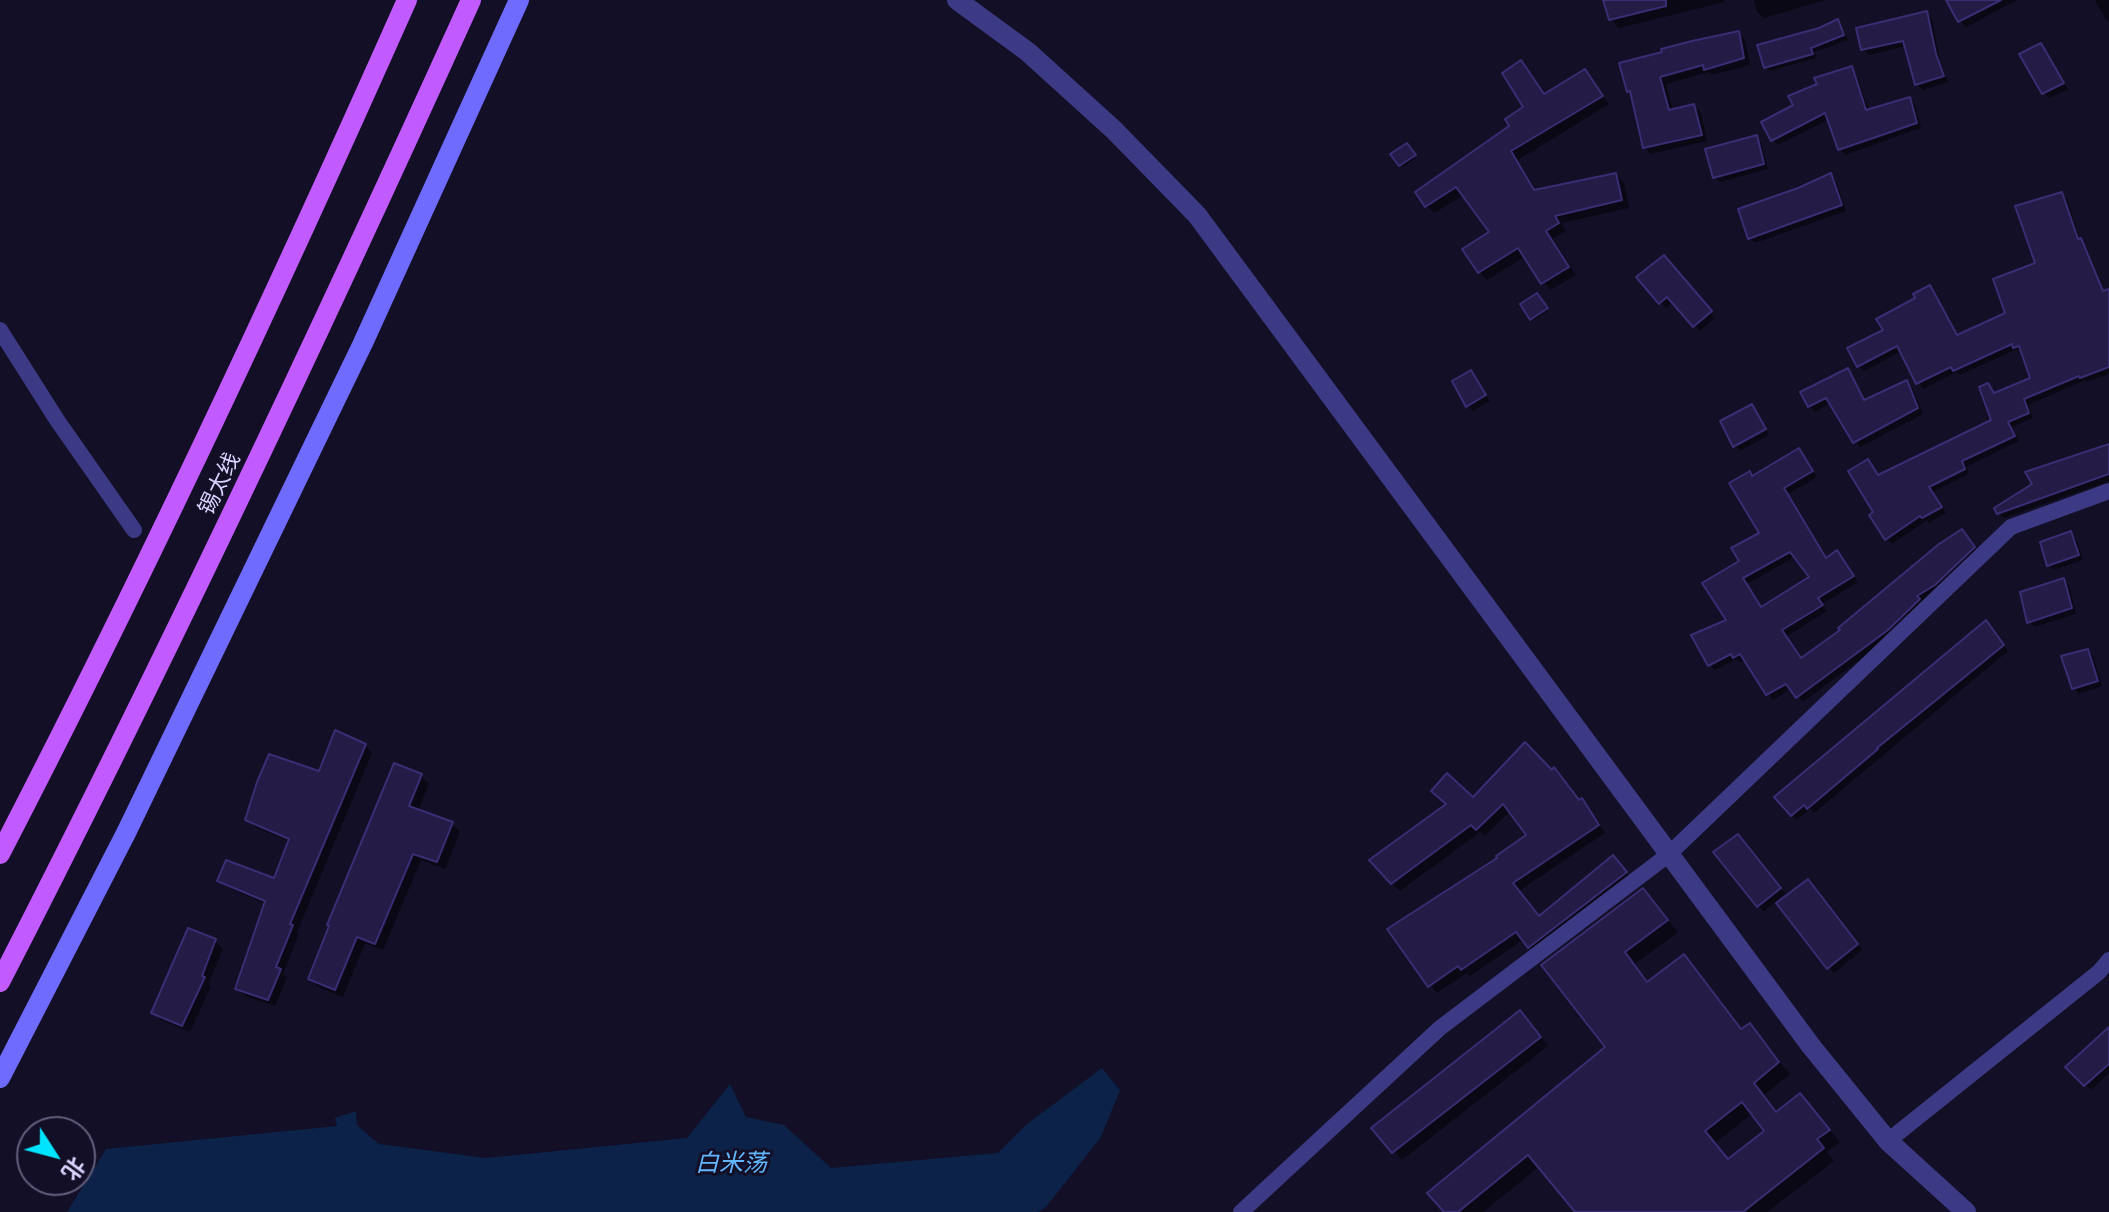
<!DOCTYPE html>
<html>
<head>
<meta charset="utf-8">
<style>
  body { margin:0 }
  #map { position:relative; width:2109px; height:1212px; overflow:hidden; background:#130f26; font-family:"PT Sans","Noto Sans SC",sans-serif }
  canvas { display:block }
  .north { position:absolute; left:16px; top:1116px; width:80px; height:80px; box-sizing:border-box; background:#130f26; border:2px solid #625e7d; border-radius:50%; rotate:126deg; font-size:22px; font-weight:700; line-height:32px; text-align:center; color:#d9d4ff }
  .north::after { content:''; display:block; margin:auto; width:28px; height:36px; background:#00e5ff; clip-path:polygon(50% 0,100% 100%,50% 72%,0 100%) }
</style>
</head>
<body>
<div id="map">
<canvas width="2109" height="1212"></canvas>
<div class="north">北</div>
</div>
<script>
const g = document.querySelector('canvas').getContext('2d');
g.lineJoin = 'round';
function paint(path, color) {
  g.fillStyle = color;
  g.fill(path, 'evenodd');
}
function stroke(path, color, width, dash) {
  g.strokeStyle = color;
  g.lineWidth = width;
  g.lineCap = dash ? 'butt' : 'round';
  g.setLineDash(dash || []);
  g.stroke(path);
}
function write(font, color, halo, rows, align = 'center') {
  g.font = font + ' "PT Sans","Noto Sans SC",sans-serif';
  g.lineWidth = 6;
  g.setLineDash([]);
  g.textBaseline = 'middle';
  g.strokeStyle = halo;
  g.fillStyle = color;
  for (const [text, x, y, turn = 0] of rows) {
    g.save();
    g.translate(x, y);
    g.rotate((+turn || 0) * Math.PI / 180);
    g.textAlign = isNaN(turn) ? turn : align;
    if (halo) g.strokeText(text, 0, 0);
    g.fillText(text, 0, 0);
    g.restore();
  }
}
const water = new Path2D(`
  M1102 1068 1120 1090 1101 1137 1046 1207 1038 1212H67L106 1149 337 1126 335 1118 356 1111 357 1125 379 1144 486 1158 687 1138 730 1084 746 1117 784 1125 831 1168 998 1153 1027 1124Z`);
const shadow = new Path2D(`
  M1605 0H1725V2L1619 28 1611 19Z
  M1754 0H1826L1764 18 1757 12Z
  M1951 0H2017L1966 27 1960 21Z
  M2095 0H2109V22L2105 18Z
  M1926 13 1932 19 1940 62 1948 82 1923 90 1917 84 1906 46 1869 55 1863 49Z
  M1838 21 1848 40 1815 52 1816 58 1770 71 1766 67 1820 30Z
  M1738 33 1745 40 1750 65 1712 75 1709 72 1666 84 1673 111 1694 106 1701 113 1707 141 1651 154 1645 148 1632 94 1629 91Z
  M2041 45 2068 89 2049 98 2043 92Z
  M1521 62 1546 95 1584 71 1609 104 1518 160 1536 192 1616 175 1624 183 1629 208 1561 223 1566 231 1553 239 1576 275 1550 290 1526 256 1487 280 1479 272 1492 233 1464 195 1434 213 1426 205 1512 126 1526 108Z
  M1851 69 1856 74 1869 111 1909 99 1915 105 1921 128 1845 155 1840 149 1829 119 1778 145 1773 140 1795 106Z
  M1756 137 1761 143 1768 169 1720 182 1715 177Z
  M1407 145 1416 158 1403 167 1393 154Z
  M1830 175 1836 181 1846 211 1755 243 1750 238 1799 189Z
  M2062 194 2067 199 2080 240 2086 246 2105 293 2109 292V374L2087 382 2085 380 2028 405 2033 418 2012 427 2019 441 1966 467 1969 474 1933 492 1946 513 1929 523 1927 520 1892 544 1871 516 1876 512 1868 462 1879 476 1993 421 1988 385 1995 395 2032 379 2023 352 2017 349 1960 375 1957 372 1923 389 1902 351 1864 371 1858 366 1885 331 1929 288 1958 336 2008 314 2038 264Z
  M1669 263 1715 318 1700 331 1674 301 1666 308 1639 277Z
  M1539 297 1548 311 1534 320 1532 318Z
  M1848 371 1866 402 1906 383 1912 388 1923 414 1860 447 1831 403 1815 412 1809 406Z
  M1471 372 1490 401 1473 411 1468 406Z
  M1751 406 1769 435 1740 451 1734 445Z
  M2109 446V481L2004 518 1999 513Z
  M1799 451 1817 477 1788 494 1828 559 1842 558 1858 582 1822 604 1827 611 1786 637 1802 660 1967 537 1979 553 1893 635 1803 702 1791 689 1773 700 1746 659 1740 662 1737 659 1715 670 1710 665 1729 621 1742 562 1762 534 1753 477ZM1796 556 1812 578 1762 608 1747 584Z
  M2071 534 2076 539 2083 560 2054 570 2049 565Z
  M2064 580 2069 586 2076 614 2034 627 2029 622Z
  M1991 628 2008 651 1814 813 1810 809 1797 820 1792 815Z
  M2087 651 2093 656 2102 686 2079 694 2074 688Z
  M365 745 372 753 297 932 299 934 283 974 287 978 275 1006 245 996 238 989 266 904 227 887 219 880 275 881 290 842 255 827 247 820Z
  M395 765 421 776 429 784 418 811 452 824 460 832 445 869 421 860 383 950 365 943 343 997 318 987 310 979Z
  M1473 800 1581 801 1605 833 1519 891 1540 918 1620 865 1633 881 1536 954 1524 939 1470 976 1467 973 1437 993 1390 930 1500 858 1529 836 1510 811 1485 836 1480 832 1400 891 1392 883Z
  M1743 842 1785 894 1764 911 1758 906Z
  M1813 887 1862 950 1834 973 1779 903Z
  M1643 890 1678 932 1635 964 1649 983 1684 956 1743 1031 1749 1026 1790 1074 1764 1095 1778 1113 1812 1108 1840 1142 1827 1152 1834 1161 1767 1212H1578L1540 1166 1483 1212H1446L1608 1047 1543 966ZM1753 1113 1767 1132 1730 1161 1715 1143Z
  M189 931 215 941 223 949 208 984 211 986 190 1032 161 1020 154 1013Z
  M1528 1021 1548 1046 1402 1160 1374 1128Z
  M2109 1030V1073L2091 1090 2068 1067Z`);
const building = new Path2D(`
  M1603 0H1666V6L1609 20Z
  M1946 0H2001L1958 22Z
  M1927 11 1936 54 1944 76 1915 85 1903 41 1861 50 1856 28Z
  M1838 19 1844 35 1811 48 1813 54 1764 68 1757 45 1819 28Z
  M1739 31 1744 58 1704 70 1703 65 1660 77 1669 110 1694 104 1702 135 1643 148 1630 91 1627 92 1619 63 1662 52 1661 49 1692 41Z
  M2041 43 2064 83 2042 94 2019 54Z
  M1521 60 1544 94 1585 69 1603 96 1511 151 1534 190 1616 173 1622 200 1555 216 1559 223 1546 231 1569 267 1541 284 1518 248 1478 273 1462 249 1489 232 1456 187 1425 207 1415 192 1509 126 1505 119 1523 107 1502 73Z
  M1852 66 1866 110 1910 97 1917 123 1838 150 1825 113 1771 141 1761 122 1793 105 1788 96 1817 84 1814 78Z
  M1757 135 1764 164 1713 178 1705 149Z
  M1407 143 1416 155 1399 166 1390 154Z
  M1831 173 1842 205 1748 239 1738 209 1798 188Z
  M2062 192 2078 239 2081 238 2103 291 2109 289V367L2080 378 2079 376 2024 399 2029 413 2008 422 2015 436 1962 461 1965 469 1929 487 1942 507 1922 518 1920 516 1885 540 1869 515 1873 512 1848 471 1868 459 1878 475 1991 420 1979 387 1988 383 1994 393 2030 378 2019 346 2013 348 2012 344 1953 371 1951 367 1916 384 1897 346 1857 367 1847 348 1883 330 1876 319 1915 298 1913 294 1930 285 1957 335 2005 313 1993 279 2035 263 2015 206Z
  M1664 255 1712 311 1693 327 1667 297 1659 304 1636 277Z
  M1537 293 1548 308 1530 320 1520 304Z
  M1848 368 1864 400 1907 380 1918 408 1853 443 1826 398 1808 407 1800 392Z
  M1471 370 1486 395 1466 407 1452 381Z
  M1752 404 1766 429 1733 447 1720 421Z
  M2109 444V474L1997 514 1994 508 2032 484 2025 472Z
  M1799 448 1813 471 1784 488 1826 558 1837 550 1854 576 1818 598 1823 605 1782 630 1801 658 1840 630 1838 628 1939 544 1962 529 1975 547 1935 585 1917 596 1920 599 1888 630 1796 698 1786 684 1766 695 1740 654 1733 658 1731 654 1708 666 1691 635 1726 620 1702 583 1739 561 1731 548 1759 533 1729 483 1750 471 1752 476ZM1790 552 1809 577 1761 607 1743 578Z
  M2071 531 2079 555 2047 566 2040 542Z
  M2064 578 2072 608 2027 623 2020 592Z
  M1986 620 2004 645 1877 748 1878 749 1807 809 1804 805 1791 816 1774 797Z
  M2088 649 2098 681 2072 689 2061 656Z
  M335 730 366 744 290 924 293 925 276 967 281 969 268 1000 235 989 265 901 217 881 226 860 274 878 289 839 245 820 257 782 269 754 319 771Z
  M1525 742 1552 770 1554 767 1579 800 1582 798 1599 825 1513 883 1539 916 1613 855 1627 872 1528 948 1516 932 1461 970 1458 966 1428 987 1387 929 1497 858 1496 856 1526 835 1503 804 1476 830 1471 825 1391 884 1369 860 1446 804 1431 791 1447 773 1473 797Z
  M394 763 422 774 409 806 453 822 437 862 413 854 375 944 357 937 335 990 308 979 329 926 327 925Z
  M1738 834 1781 888 1757 907 1713 852Z
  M1808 879 1858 944 1827 969 1776 903Z
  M1643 888 1668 920 1625 952 1647 982 1684 954 1741 1029 1750 1023 1779 1062 1754 1083 1776 1112 1800 1093 1830 1130 1817 1139 1824 1148 1743 1212H1575L1528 1155 1458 1212H1444L1427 1193 1605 1047 1541 965ZM1742 1102 1764 1131 1728 1159 1705 1131Z
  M188 928 216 939 202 976 205 977 182 1026 151 1013Z
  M1520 1010 1541 1037 1392 1153 1371 1128Z
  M2109 1027V1064L2084 1086 2065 1067Z`);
const minor = new Path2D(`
  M0 330 57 420 134 530
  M1888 1141 2099 972 2109 960
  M1241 1212 1440 1028 1668 855 2011 527 2109 491`);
const tertiary = new Path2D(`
  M957 0 1028 52 1114 130 1197 215 1811 1046 1888 1141 1966 1212`);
const secondary = new Path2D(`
  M0 1078 126 833 363 343 519 0`);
const primary = new Path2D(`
  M0 854C145 574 279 288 407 0
  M0 982C166 659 321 331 471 0`);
const streetNames = [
  ["锡太线",220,484,-64]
];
const waterNames = [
  ["白米荡",731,1164]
];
paint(water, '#0c2248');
paint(shadow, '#0007');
paint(building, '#241b47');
stroke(building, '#3b2d73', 2);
stroke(minor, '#3d3a85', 16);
stroke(tertiary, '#3d3a85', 20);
stroke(secondary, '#6f6bff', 20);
stroke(primary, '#c25bff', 20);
write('22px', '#d9d4ff', '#130f26', streetNames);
write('italic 24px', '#62b6ff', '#130f26', waterNames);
</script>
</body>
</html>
